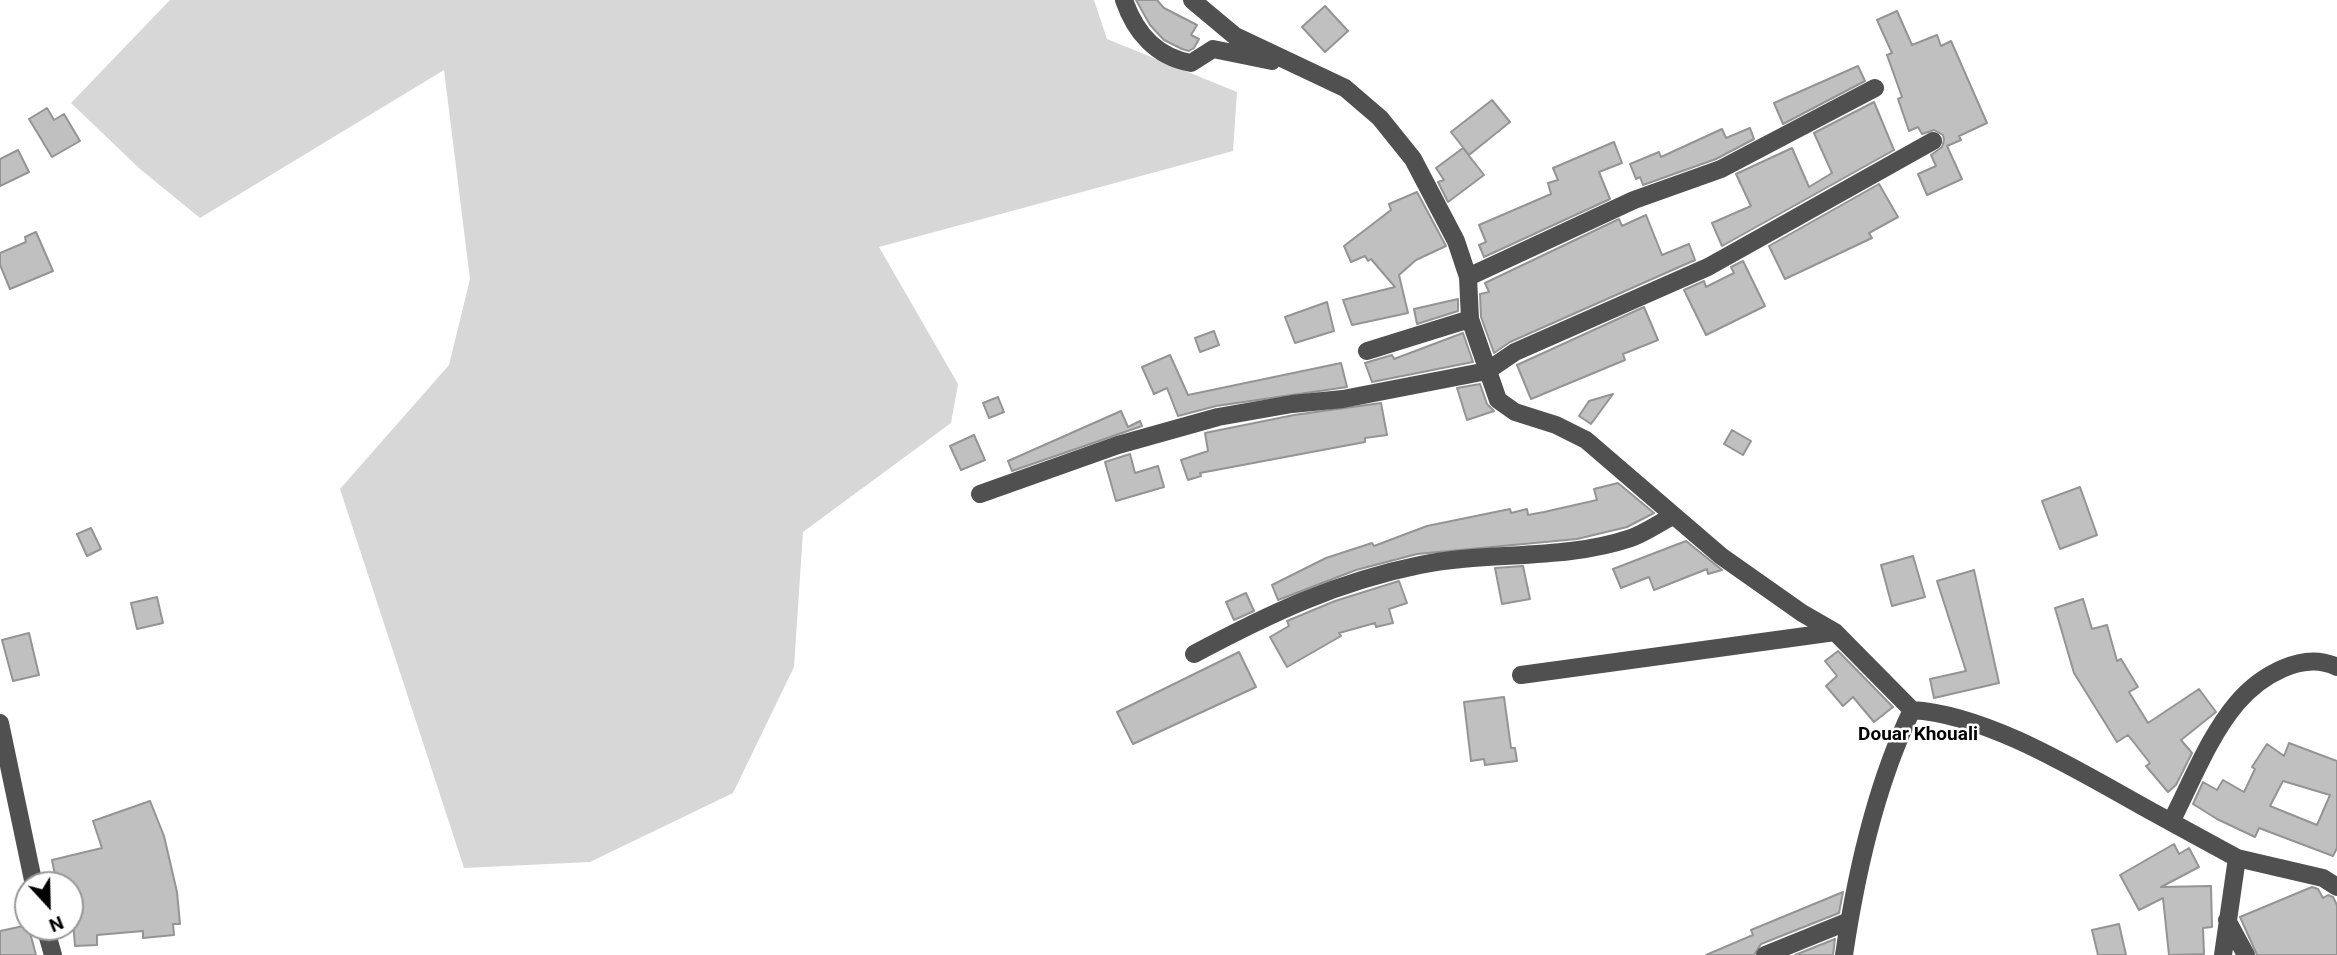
<!DOCTYPE html>
<html>
<head>
<meta charset="utf-8">
<style>
  body { margin:0 }
  #map { position:relative; width:2337px; height:955px; overflow:hidden; background:#fff; font-family:Roboto,sans-serif }
  canvas { display:block }
  .north { position:absolute; left:14px; top:871px; width:70px; height:70px; box-sizing:border-box; background:#fff; border:2px solid #999; border-radius:50%; rotate:158deg; font-size:19px; font-weight:700; line-height:28px; text-align:center; color:#000 }
  .north::after { content:''; display:block; margin:auto; width:24px; height:32px; background:#000; clip-path:polygon(50% 0,100% 100%,50% 72%,0 100%) }
</style>
</head>
<body>
<div id="map">
<canvas width="2337" height="955"></canvas>
<div class="north">N</div>
</div>
<script>
const g = document.querySelector('canvas').getContext('2d');
g.lineJoin = 'round';
function paint(path, color) {
  g.fillStyle = color;
  g.fill(path, 'evenodd');
}
function stroke(path, color, width, dash) {
  g.strokeStyle = color;
  g.lineWidth = width;
  g.lineCap = dash ? 'butt' : 'round';
  g.setLineDash(dash || []);
  g.stroke(path);
}
function write(font, color, halo, rows, align = 'center') {
  g.font = font + ' Roboto,sans-serif';
  g.lineWidth = 5;
  g.setLineDash([]);
  g.textBaseline = 'middle';
  g.strokeStyle = halo;
  g.fillStyle = color;
  for (const [text, x, y, turn = 0] of rows) {
    g.save();
    g.translate(x, y);
    g.rotate((+turn || 0) * Math.PI / 180);
    g.textAlign = isNaN(turn) ? turn : align;
    if (halo) g.strokeText(text, 0, 0);
    g.fillText(text, 0, 0);
    g.restore();
  }
}
const green = new Path2D(`
  M170 0H1094L1107 39 1237 92 1233 151 879 247 958 384 951 423 803 532 794 667 733 793 590 862 464 868 340 489 449 365 470 279 444 70 200 218 140 169 71 103Z`);
const building = new Path2D(`
  M1136 0H1157L1164 8 1197 25 1191 35 1199 39 1194 48 1189 51 1182 49 1164 40 1150 25Z
  M1325 6 1348 31 1325 52 1302 27Z
  M1897 11 1912 45 1937 35 1941 46 1951 41 1987 123 1959 136 1961 140 1947 146 1962 179 1927 195 1918 174 1936 166 1931 155 1942 147 1944 140 1943 135 1934 130 1922 134 1918 127 1909 131 1898 99 1902 97 1887 55 1892 53 1877 20Z
  M1858 66 1865 81 1783 124 1774 103Z
  M1492 100 1510 122 1469 155 1451 132Z
  M1874 102 1894 150 1722 246 1712 223 1751 206 1736 174 1792 148 1809 187 1832 173 1814 133Z
  M47 108 54 120 64 114 80 141 52 157 29 119Z
  M1750 128 1754 139 1716 159 1643 185 1640 177 1636 179 1630 164 1659 152 1661 157 1722 129 1726 138Z
  M1614 142 1622 163 1599 172 1610 199 1484 257 1479 245 1486 242 1479 225 1551 194 1548 183 1558 180 1553 168Z
  M1463 148 1484 175 1448 202 1438 182 1444 180 1436 168Z
  M18 150 29 172 0 186V159Z
  M1879 184 1898 217 1869 233 1872 238 1785 279 1769 246Z
  M1417 192 1446 246 1416 260 1399 275 1408 313 1352 325 1343 300 1395 287 1371 259 1368 261 1365 256 1351 262 1344 246 1391 210 1389 204Z
  M1646 215 1662 255 1689 244 1695 260 1510 342 1494 353 1481 317 1480 294 1489 292 1485 283 1619 219 1622 226Z
  M36 232 53 271 10 289 0 265V253L26 242 25 237Z
  M1743 261 1765 306 1706 335 1684 290 1704 281 1706 287 1734 273 1731 267Z
  M1458 299V311L1417 324 1414 309Z
  M1327 302 1334 331 1295 343 1285 317Z
  M1644 307 1658 340 1623 354 1625 360 1531 399 1517 365Z
  M1214 331 1219 345 1200 352 1195 338Z
  M1463 333 1473 362 1372 382 1365 363 1392 355 1394 359Z
  M1170 355 1188 395 1341 363 1347 387 1216 406 1178 416 1167 388 1154 394 1142 367Z
  M1480 384 1487 404 1494 411 1467 420 1457 388Z
  M1613 394 1591 424 1579 416 1589 401Z
  M998 397 1004 412 989 418 983 403Z
  M1381 403 1387 435 1365 438V442L1200 473 1201 476 1188 480 1181 460 1208 451 1205 433 1294 415Z
  M1121 411 1128 427 1140 421 1142 426 1012 471 1008 461Z
  M1732 430 1751 441 1743 455 1724 444Z
  M974 435 985 460 961 470 950 446Z
  M1130 454 1135 473 1158 466 1164 487 1116 501 1105 462Z
  M1618 483 1654 513 1627 527 1577 539 1417 554 1356 570 1278 600 1272 585 1326 558 1372 543 1374 546 1427 526 1510 509 1511 513 1527 509 1528 515 1544 512 1597 500 1594 489Z
  M2080 487 2097 535 2060 549 2042 501Z
  M91 528 101 549 87 556 77 534Z
  M1686 541 1722 570 1708 574 1707 569 1654 590 1649 577 1621 588 1613 569Z
  M1913 556 1925 597 1892 606 1881 565Z
  M1523 566 1530 599 1502 604 1495 568Z
  M1974 570 1999 683 1934 698 1930 679 1966 671 1937 581Z
  M1399 581 1407 603 1389 609 1393 623 1376 627 1375 623 1339 633 1341 636 1287 667 1270 637 1289 626 1287 621 1335 601Z
  M1246 593 1254 611 1234 620 1226 602Z
  M157 597 163 623 137 629 131 603Z
  M2083 599 2092 629 2107 625 2117 661 2121 659 2138 687 2129 692 2148 723 2199 689 2216 712 2181 740 2192 753 2176 785 2168 792 2146 766 2150 763 2128 735 2117 742 2074 673 2055 608Z
  M29 633 39 675 13 681 2 640Z
  M1838 651 1893 707 1874 722 1853 697 1843 706 1826 686 1837 676 1825 661Z
  M1239 652 1256 687 1133 744 1117 712Z
  M1504 697 1511 748H1515L1517 761 1485 765 1484 759 1471 761 1464 702Z
  M2289 743 2337 761V848L2333 856 2259 828 2255 837 2217 819 2193 804 2203 782 2217 790 2223 780 2244 792 2255 769 2252 767 2267 744 2284 756ZM2283 781 2330 795 2317 825 2270 806Z
  M150 801 164 836 177 892 180 924H173L174 935 143 938V931L97 935V945L75 946 70 885H57L52 860 102 848 93 821Z
  M2174 844 2179 854 2189 848 2199 867 2161 887 2211 886 2212 927 2203 928 2204 954 2169 955 2163 898 2139 910 2120 875Z
  M2312 887 2318 889 2323 898 2328 895 2333 897 2337 905V955H2257L2240 917Z
  M1843 892 1839 913 1761 944 1754 955H1706L1753 935 1751 930Z
  M2119 924 2126 955H2098L2092 930Z
  M28 925 36 955H0V931Z
  M1835 939 1833 955H1795Z`);
const minor = new Path2D(`
  M1124 0C1135 32 1156 57 1191 63L1213 49 1272 61
  M1192 0 1235 36 1345 88 1380 118 1413 159 1456 241 1468 277 1470 319 1498 400 1515 412 1556 425 1586 440 1721 556 1802 613 1835 632 1912 710
  M1468 277 1634 200 1721 169 1875 88
  M1367 351 1470 319
  M980 494 1118 445 1218 417 1292 404 1343 399 1487 371 1515 352 1708 267 1933 141
  M1194 654C1269 614 1336 582 1420 565 1489 551 1563 561 1631 538 1645 533 1659 523 1673 516
  M1521 675 1835 632
  M0 723 34 885
  M2171 822 2237 858 2223 955
  M2237 858 2323 878 2337 887
  M2227 920 2246 955
  M45 927 53 955
  M1765 955 1849 921
  M1844 955C1856 874 1876 784 1912 710 1996 715 2097 783 2171 822 2191 783 2209 736 2237 703 2260 676 2303 650 2337 667`);
const neighbourhoodNames = [
  ["Douar Khouali",1918,735]
];
paint(green, '#d7d7d7');
paint(building, '#c0c0c0');
stroke(building, '#949494', 2);
stroke(minor, '#505050', 18);
write('bold 19px', '#000', '#fff', neighbourhoodNames);
</script>
</body>
</html>
